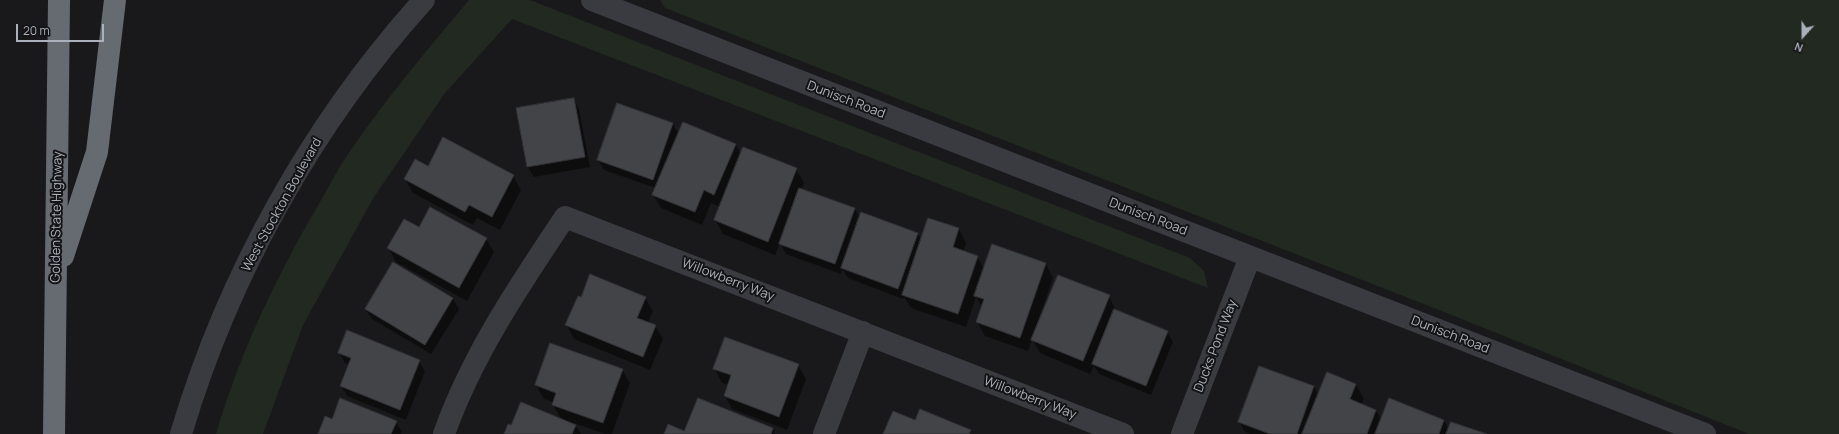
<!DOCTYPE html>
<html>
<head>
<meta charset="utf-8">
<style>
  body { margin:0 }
  #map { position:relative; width:1839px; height:434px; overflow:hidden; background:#19191b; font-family:Manrope,sans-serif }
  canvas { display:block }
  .north { position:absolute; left:1783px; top:16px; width:40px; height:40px; -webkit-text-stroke:3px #141416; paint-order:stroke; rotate:201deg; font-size:11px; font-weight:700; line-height:16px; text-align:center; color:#abb1bb }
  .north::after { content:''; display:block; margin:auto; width:14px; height:18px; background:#abb1bb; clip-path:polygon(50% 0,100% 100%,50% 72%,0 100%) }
  .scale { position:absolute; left:16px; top:24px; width:88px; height:18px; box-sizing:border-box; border:2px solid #abb1bb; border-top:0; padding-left:5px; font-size:12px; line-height:14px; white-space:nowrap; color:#abb1bb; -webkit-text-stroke:3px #141416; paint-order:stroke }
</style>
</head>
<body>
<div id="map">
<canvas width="1839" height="434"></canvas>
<div class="north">N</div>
<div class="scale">20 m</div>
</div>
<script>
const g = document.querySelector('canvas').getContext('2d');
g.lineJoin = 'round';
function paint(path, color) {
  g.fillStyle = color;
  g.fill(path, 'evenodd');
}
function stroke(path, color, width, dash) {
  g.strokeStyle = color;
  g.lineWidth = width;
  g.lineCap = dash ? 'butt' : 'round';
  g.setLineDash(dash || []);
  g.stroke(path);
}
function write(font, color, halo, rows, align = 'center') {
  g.font = font + ' Manrope,sans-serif';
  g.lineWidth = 4;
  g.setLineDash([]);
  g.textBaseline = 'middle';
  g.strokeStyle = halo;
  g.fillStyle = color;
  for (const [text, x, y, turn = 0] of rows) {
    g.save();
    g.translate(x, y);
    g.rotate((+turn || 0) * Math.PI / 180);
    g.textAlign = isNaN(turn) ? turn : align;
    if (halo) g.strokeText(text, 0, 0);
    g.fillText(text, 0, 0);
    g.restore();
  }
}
const green = new Path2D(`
  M469 0H530L1190 258 1204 271 1208 288 512 19 445 93 374 197 303 325 263 434H216C240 352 277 275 320 202 330 185 339 166 351 150 387 97 428 49 469 0Z
  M660 0H1839V434H1749L1434 308 665 8Z`);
const shadow = new Path2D(`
  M573 99 579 109 590 167 534 177 528 167 518 109Z
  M617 104 673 124 679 134 735 144 741 154 796 169 804 183 801 190 854 208 860 218 862 213 918 234 922 241 929 219 959 229 966 243 963 252 977 257 985 270 1046 264 1053 278 1037 324 1109 296 1116 311 1167 332 1173 342 1151 395 1099 374 1094 366 1090 374 1040 353 1032 339 1028 351 985 336 977 322 982 307 976 297 966 327 911 308 904 297 903 299 848 278 842 269 841 274 786 254 780 243 775 255 723 234 715 220 720 207 711 203 702 225 661 208 653 195 656 188 604 170 598 160Z
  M513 176 521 190 500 230 477 218 473 225 413 193 405 179Z
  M419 229 486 239 494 252 467 301 396 262 389 248Z
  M393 263 453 299 459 309 431 354 372 319 366 309Z
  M645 298 653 311 648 323 655 326 663 339 650 370 574 339 567 325Z
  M339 352 419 361 425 371 406 420 347 396 341 386 350 365 345 363Z
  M798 365 806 379 787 430 732 409 725 396 729 385 722 383 715 369Z
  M1260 367 1314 387 1319 395 1327 374 1356 385 1364 399 1361 405 1376 411 1382 421 1444 420 1449 430 1483 434H1250L1245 432 1239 422Z
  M622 370 630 383 612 434H605L574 423 581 434H505L562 420 553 405 554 402 544 399 536 385Z
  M332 420 396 422 402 432 401 434H319Z
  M773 429 775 434H665L685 432Z`);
const building = new Path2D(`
  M574 98 585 157 527 167 516 108Z
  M617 103 673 123 653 180 597 160Z
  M683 122 736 144 714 195 704 190 695 212 652 195Z
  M443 137 514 175 492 217 469 205 465 212 404 179 415 159 428 166Z
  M743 147 797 168 768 242 714 220Z
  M799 188 855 208 835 264 779 244Z
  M430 207 487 238 459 288 387 248 404 219 419 227Z
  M861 212 918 233 898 289 841 268Z
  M928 218 959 228 953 247 978 256 958 314 902 295Z
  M992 244 1046 263 1020 338 976 322 984 299 974 296Z
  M393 262 453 298 425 345 365 309Z
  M590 274 646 297 637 318 656 325 643 357 565 325 578 296 581 297Z
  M1058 275 1110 295 1083 361 1031 340Z
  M1114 309 1168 331 1146 386 1092 364Z
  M347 330 420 360 400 410 340 386 351 358 338 353Z
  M725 337 799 364 779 417 724 396 731 375 713 369Z
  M550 343 623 369 603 423 552 405 556 393 535 385Z
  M1259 366 1314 386 1297 434H1270L1238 422Z
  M1327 372 1356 384 1350 399 1376 410 1367 434H1302Z
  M340 398 397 421 391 434H318L325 416 332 419Z
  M698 398 773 428 771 434H664L668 424 684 431Z
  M1389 398 1444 420 1439 434H1375Z
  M521 402 576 425 572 434H504L508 424 511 425Z
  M920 409 971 430 969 434H883L893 411 915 420Z
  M1451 422 1487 434H1446Z`);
const minor = new Path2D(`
  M592 0 1705 434
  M444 434C472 355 519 286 565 217L1123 434
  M824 434 863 332
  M1182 434 1250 257`);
const tertiary = new Path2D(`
  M181 434C228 275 313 123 424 0`);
const motorway = new Path2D(`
  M63 256 97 152 115 0
  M54 434 59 0`);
const streetNames = [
  ["Dunisch Road",846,100,21],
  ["West Stockton Boulevard",282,205,-61],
  ["Golden State Highway",57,217,-89],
  ["Dunisch Road",1148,217,21],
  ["Willowberry Way",728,280,21],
  ["Dunisch Road",1450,335,21],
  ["Ducks Pond Way",1216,346,-69],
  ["Willowberry Way",1030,398,21]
];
paint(green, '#212921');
paint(shadow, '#0007');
paint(building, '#434448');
stroke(building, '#333337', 1);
stroke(minor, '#3a3b40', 22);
stroke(tertiary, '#3a3b40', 22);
stroke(motorway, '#666a71', 22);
write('13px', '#abb1bb', '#141416', streetNames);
</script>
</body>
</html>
